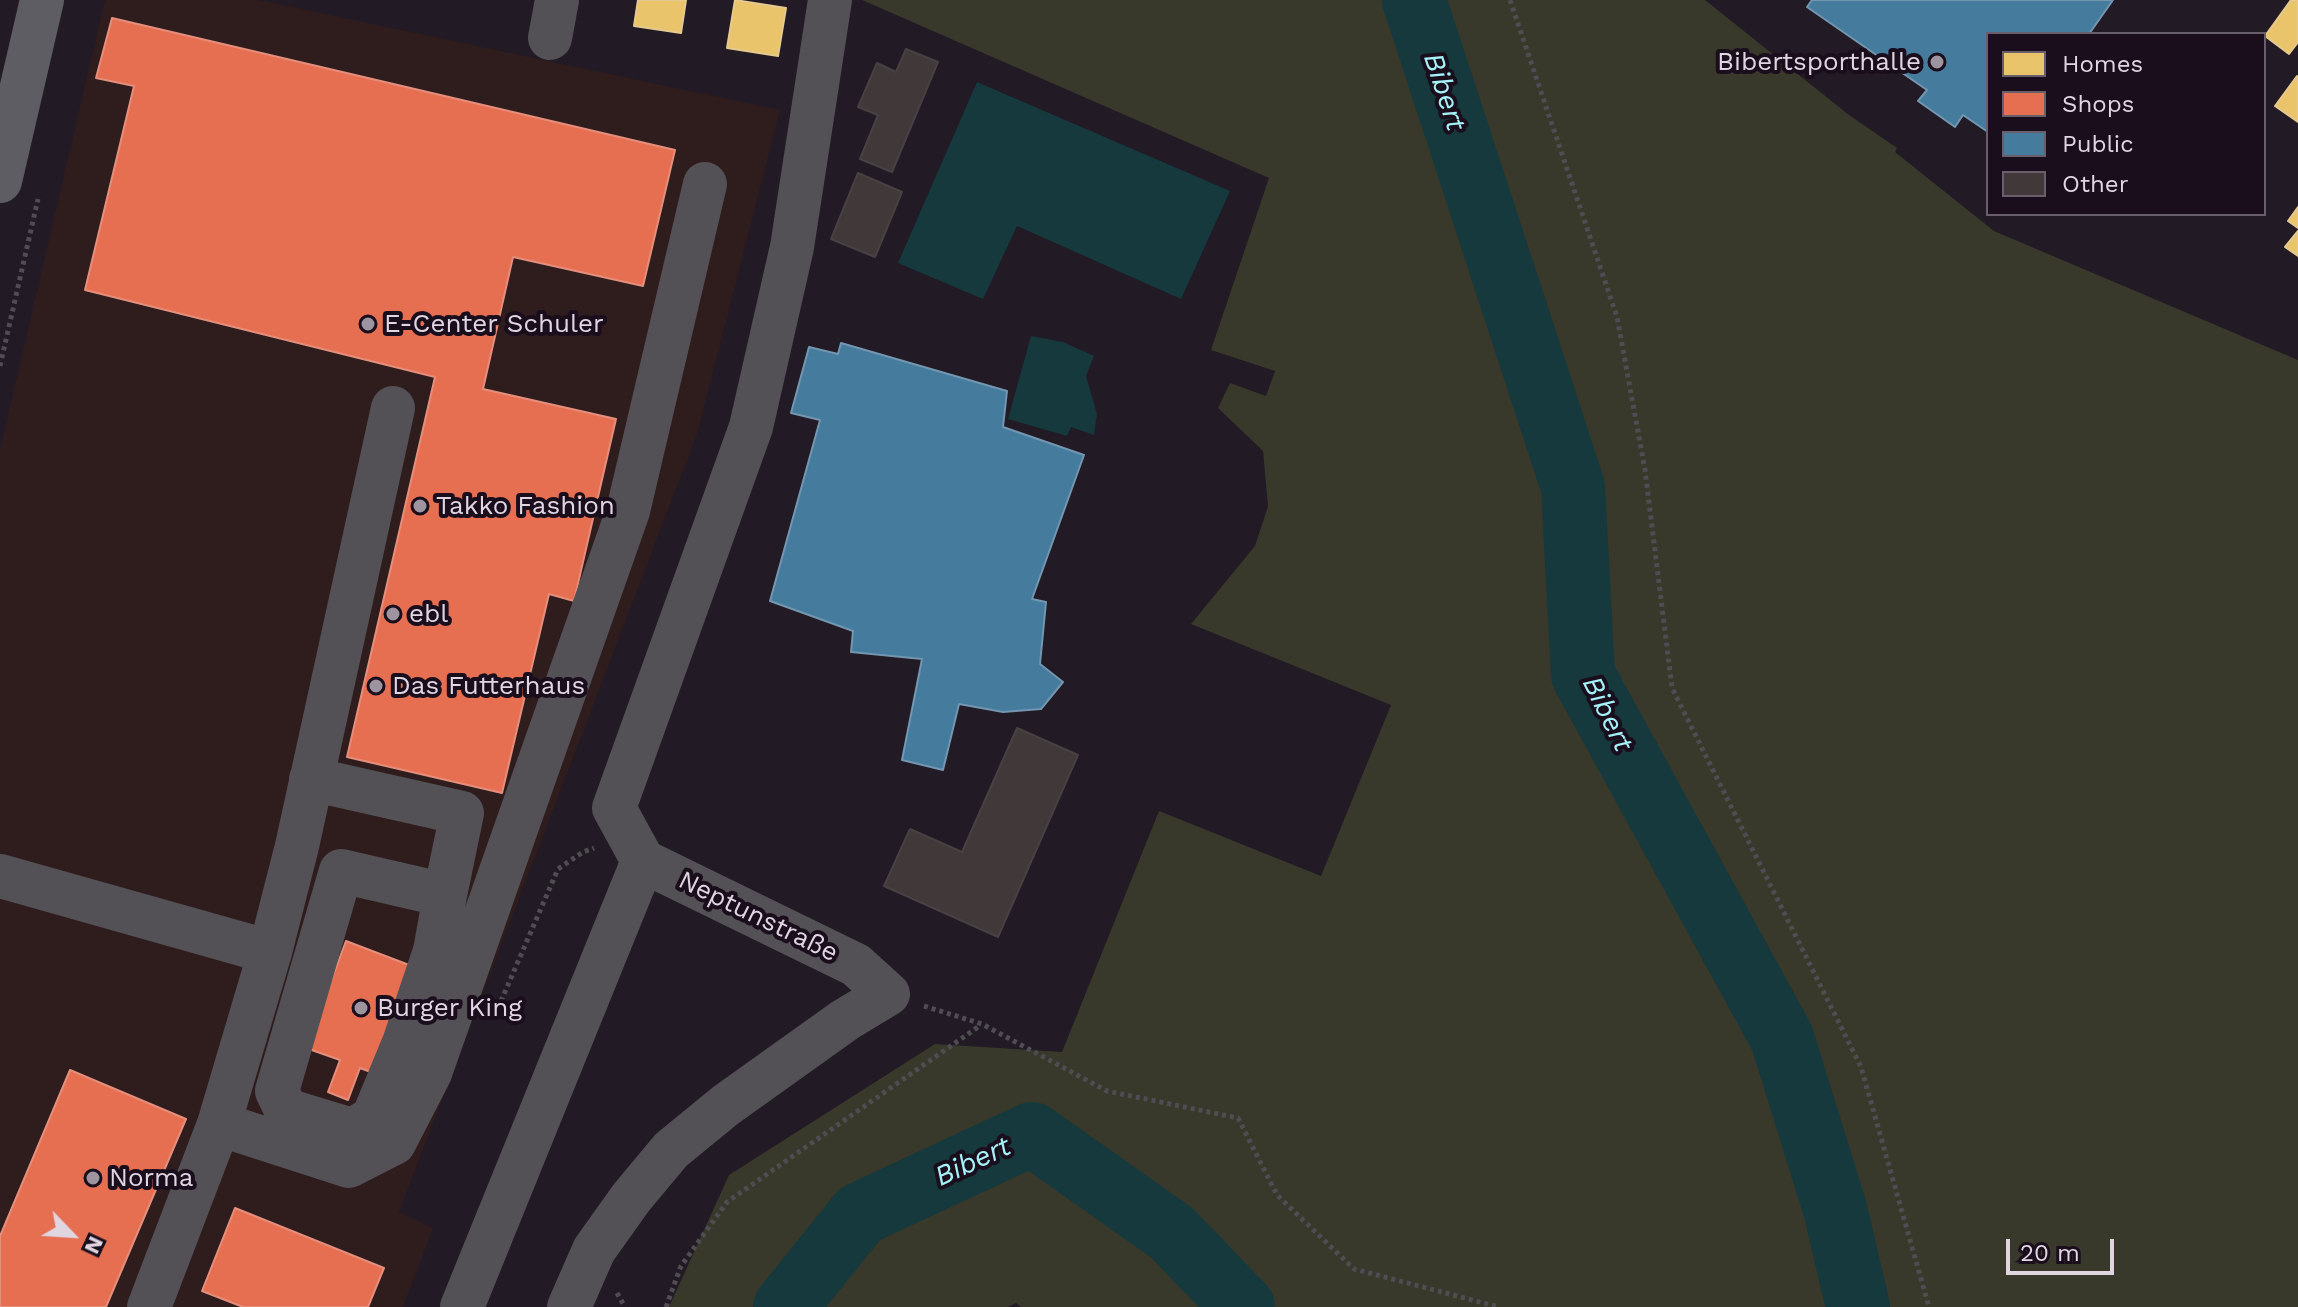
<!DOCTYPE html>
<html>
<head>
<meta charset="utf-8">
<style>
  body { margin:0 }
  #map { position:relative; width:2298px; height:1307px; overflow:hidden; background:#221a24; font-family:"Work Sans",sans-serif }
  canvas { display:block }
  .legend { position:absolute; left:1986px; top:32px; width:280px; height:184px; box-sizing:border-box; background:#1a0e1d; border:2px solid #695e6b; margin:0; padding:10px 14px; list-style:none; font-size:24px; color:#dfd6e1 }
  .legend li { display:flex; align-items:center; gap:16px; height:40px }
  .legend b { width:40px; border:2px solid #695e6b }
  .north { position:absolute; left:32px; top:1195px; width:80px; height:80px; -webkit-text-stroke:6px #1a0e1d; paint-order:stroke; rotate:115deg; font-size:22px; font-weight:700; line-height:32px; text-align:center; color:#dfd6e1 }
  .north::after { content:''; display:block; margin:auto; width:28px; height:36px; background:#dfd6e1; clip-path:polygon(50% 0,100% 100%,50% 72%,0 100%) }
  .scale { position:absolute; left:2006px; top:1239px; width:108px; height:36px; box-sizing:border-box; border:4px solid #dfd6e1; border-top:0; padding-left:10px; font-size:24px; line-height:28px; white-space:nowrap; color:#dfd6e1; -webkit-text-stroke:6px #1a0e1d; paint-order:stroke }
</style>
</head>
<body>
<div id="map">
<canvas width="2298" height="1307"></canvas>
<ul class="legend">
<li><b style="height:22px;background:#e9c46a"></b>Homes</li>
<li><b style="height:22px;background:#e76f51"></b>Shops</li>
<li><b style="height:22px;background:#457b9d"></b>Public</li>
<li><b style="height:22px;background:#41383a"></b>Other</li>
</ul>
<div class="north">N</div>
<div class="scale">20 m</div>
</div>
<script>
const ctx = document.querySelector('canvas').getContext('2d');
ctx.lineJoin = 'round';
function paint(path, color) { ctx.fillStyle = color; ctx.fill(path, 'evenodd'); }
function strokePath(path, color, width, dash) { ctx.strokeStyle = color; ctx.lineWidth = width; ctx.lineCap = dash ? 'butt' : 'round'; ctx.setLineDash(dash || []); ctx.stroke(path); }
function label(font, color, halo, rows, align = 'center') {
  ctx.font = font + ' "Work Sans",sans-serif'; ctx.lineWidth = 8; ctx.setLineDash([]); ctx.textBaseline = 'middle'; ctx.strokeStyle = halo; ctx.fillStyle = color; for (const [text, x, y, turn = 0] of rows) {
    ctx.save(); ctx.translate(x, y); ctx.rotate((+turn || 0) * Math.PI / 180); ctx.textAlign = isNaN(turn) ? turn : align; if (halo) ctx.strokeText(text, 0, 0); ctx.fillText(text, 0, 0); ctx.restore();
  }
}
paint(new Path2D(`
  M105,0H259L780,110L697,434L399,1212L433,1228L403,1307H0V449Z`), '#2f1d1e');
paint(new Path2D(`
  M862,0H1705L1849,115L1897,148L1895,152L1994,231L2298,360V1307H1021L1016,1303L1008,1307H669L729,1175L935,1044L1062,1052L1159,811L1321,876L1391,705L1191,624L1255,546L1268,506L1263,451L1218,408L1230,383L1266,396L1275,371L1211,350L1269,178Z`), '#38382b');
paint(new Path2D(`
  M977,82L1230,191L1181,299L1017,226L983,299L898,263Z
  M1031,336L1063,342L1094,356L1086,376L1097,414L1094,435L1071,427L1067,436L1008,419Z`), '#15393d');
const homes = new Path2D(`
  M638,0H686L681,33L634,26Z
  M735,0L786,8L778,56L727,48Z
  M2291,0H2298V42L2289,54L2265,36Z
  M2297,76L2298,77V122L2275,106Z
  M2298,207V228L2288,221Z
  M2298,231V256L2285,247Z`);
paint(homes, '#e9c46a');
strokePath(homes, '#e6c98e', 2);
const shops = new Path2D(`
  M112,18L675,150L643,286L513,257L483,389L616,419L574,601L549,594L502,793L347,757L435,377L85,290L134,86L96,78Z
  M346,941L417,968L376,1074L360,1068L348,1100L328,1092L340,1060L306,1048Z
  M70,1070L186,1119L106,1307H0V1236Z
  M235,1208L384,1268L368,1307H243L202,1291Z`);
paint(shops, '#e76f51');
strokePath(shops, '#e58e7c', 2);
const public = new Path2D(`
  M1812,0H2113L2089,34H1988V132L1963,115L1955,127L1918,101L1927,90L1807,7Z
  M841,343L1007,391L1003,427L1084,455L1032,599L1046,602L1040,664L1063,682L1041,709L1003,712L959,704L943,770L902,760L922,659L851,652L853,631L770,601L820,420L791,413L809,347L838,354Z`);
paint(public, '#457b9d');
strokePath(public, '#7396b1', 2);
strokePath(new Path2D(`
  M1414,0L1573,487L1583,675L1782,1038L1835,1209L1858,1307
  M785,1307L860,1214L1032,1134L1172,1233L1243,1307`), '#15393d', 64);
const building = new Path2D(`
  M906,49L938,62L892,172L860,159L878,115L858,107L877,63L896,72Z
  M858,173L902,192L875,257L831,239Z
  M1017,728L1078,755L998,937L884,886L910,829L962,852Z`);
paint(building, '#41383a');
strokePath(building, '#484143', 2);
strokePath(new Path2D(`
  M1510,0L1617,317L1645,470L1672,688L1861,1067L1929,1307
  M0,366L38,199
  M501,1001L558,869L583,852L594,848
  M924,1006L982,1024L1107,1091L1238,1118L1277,1195L1354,1269L1499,1307
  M617,1293L625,1307
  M666,1307L681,1266L727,1202L981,1025`), '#4f4c52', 5, [4, 4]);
strokePath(new Path2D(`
  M550,38L557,0
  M311,779L462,813L445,895L341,871L277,1091L286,1110L352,1130L373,1118L404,1043L435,951L445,895
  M643,861L614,808L751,427L792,247L830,0
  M0,876L270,952
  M219,1124L349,1166L394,1143L430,1073L628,511L705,184
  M149,1307L219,1124L270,952L297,846L393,408
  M462,1307L643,861
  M569,1307L594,1250L631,1198L671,1150L726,1105L845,1020L888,994L856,965L643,861`), '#535156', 44);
strokePath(new Path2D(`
  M0,181L42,0`), '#5e5d63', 44);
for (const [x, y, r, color] of [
  [1937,62,8,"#9d949f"],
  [368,324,8,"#9d949f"],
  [420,506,8,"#9d949f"],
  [393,614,8,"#9d949f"],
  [376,686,8,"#9d949f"],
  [361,1008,8,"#9d949f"],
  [93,1178,8,"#9d949f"]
]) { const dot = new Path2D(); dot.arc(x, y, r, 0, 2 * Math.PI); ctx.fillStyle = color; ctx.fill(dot); strokePath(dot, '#1a0e1d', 3); }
label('26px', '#dfd6e1', '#1a0e1d', [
  ["Bibertsporthalle",1921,62,"right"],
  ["E-Center Schuler",384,324],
  ["Takko Fashion",436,506],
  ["ebl",409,614],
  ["Das Futterhaus",392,686],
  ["Burger King",377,1008],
  ["Norma",109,1178]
], 'left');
label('26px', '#dfd6e1', '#1a0e1d', [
  ["Neptunstraße",758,917,26]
]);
label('italic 28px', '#a6f2f9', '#1a0e1d', [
  ["Bibert",1444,92,72],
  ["Bibert",1607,714,64],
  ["Bibert",973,1162,-25]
]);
</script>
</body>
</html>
